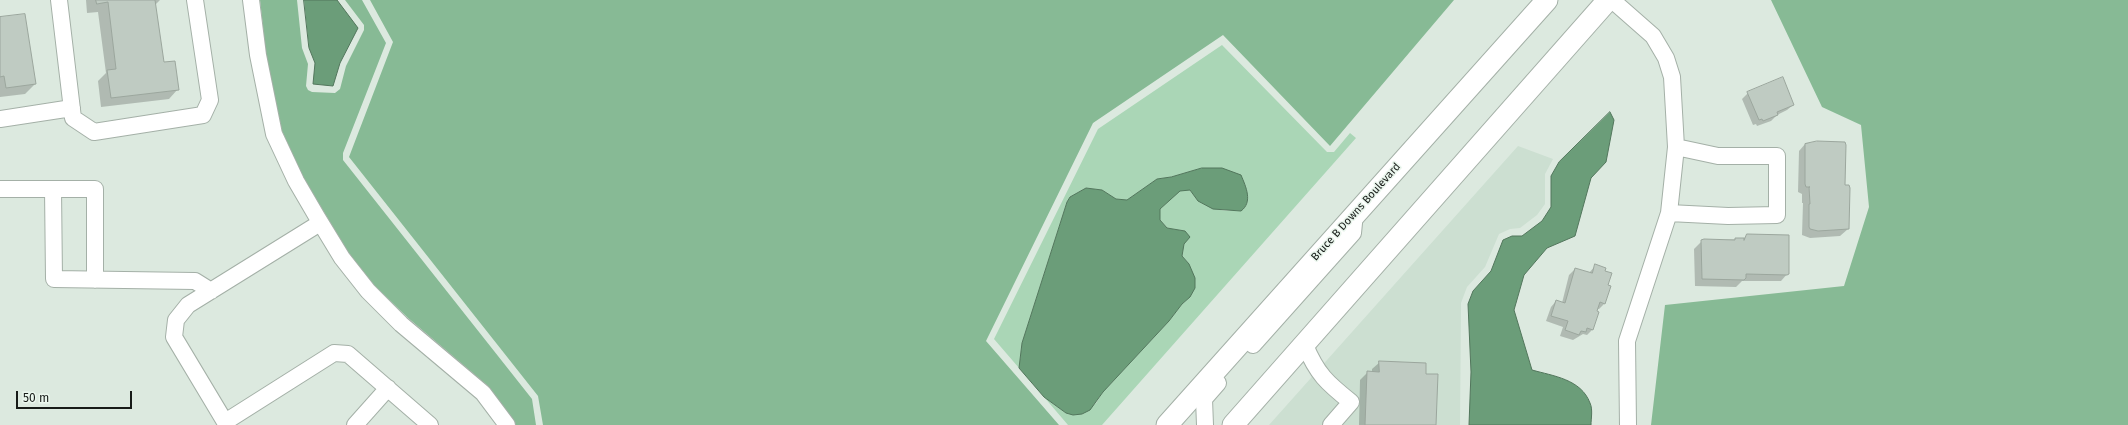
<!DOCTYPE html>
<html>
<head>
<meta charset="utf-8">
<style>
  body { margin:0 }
  #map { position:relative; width:2128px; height:425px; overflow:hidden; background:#dce9df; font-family:"Fira Sans",sans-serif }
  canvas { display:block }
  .scale { position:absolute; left:16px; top:391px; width:116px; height:18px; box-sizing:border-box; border:2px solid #171b18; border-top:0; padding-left:5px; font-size:12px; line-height:14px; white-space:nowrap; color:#171b18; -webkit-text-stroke:3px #eaf6ed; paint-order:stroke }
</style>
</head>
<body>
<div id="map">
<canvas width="2128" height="425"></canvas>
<div class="scale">50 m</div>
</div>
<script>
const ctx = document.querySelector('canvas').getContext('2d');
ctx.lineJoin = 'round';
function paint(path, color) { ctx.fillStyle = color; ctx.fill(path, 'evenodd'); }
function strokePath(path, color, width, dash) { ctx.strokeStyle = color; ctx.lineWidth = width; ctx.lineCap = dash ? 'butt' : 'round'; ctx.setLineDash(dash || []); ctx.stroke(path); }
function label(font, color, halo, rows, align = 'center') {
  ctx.font = font + ' "Fira Sans",sans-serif'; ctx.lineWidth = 3; ctx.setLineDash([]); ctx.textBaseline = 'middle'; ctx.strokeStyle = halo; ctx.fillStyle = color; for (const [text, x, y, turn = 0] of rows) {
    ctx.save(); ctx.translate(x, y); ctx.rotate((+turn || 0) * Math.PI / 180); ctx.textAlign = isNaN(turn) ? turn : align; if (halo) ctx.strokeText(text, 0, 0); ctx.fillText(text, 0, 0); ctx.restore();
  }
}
paint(new Path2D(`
  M1518,146L1553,159L1545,174V204L1537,215L1520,228L1510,229L1499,234L1485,267L1467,287L1461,303L1460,425H1269Z`), '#ccdfd1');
paint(new Path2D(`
  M1222,45L1327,152H1334L1350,133L1356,138L1102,425H1068L1044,397L1066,413L1082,414L1096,403L1103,392L1169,321L1182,304L1190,297L1189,264L1182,256L1185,231L1167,228L1160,220V209L1180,190H1190C1204,210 1219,211 1241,211L1202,168L1171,177L1157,179L1127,200L1116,199L1102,190L1086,188L1070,197L1067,202L1022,343L1019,368L994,339L1098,129Z`), '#aad6b6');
paint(new Path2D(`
  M260,0H297L302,48L308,64L306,86L308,90L312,92L335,93L340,89L346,66L364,30V25L345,0H362L386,43L343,153V160L532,399L536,425H516L488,386L407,317L374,285L348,252L303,177L282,131L266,54Z
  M370,0H1454L1330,146L1223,35L1093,123L986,341L1059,425H543L538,396L349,157L393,42Z
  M1771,0H2128V425H1651L1665,305L1844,286L1869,207L1861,125L1822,107Z`), '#87ba95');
const water = new Path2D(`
  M304,0H337L358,28L340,63L333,86L313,84L315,63L309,48Z
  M1610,112L1614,120L1606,162L1591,178L1575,236L1547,248L1524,275L1514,310L1532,370C1553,376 1581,379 1590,403C1593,409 1591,419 1591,425H1469L1471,372L1468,304L1473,291L1491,271L1503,240L1512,236H1522L1542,221L1551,207V176L1559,162Z
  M1202,168H1222L1241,175C1246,187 1253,202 1241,211L1213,209L1198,201L1190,190L1180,191L1160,209V220L1167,228L1185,231L1190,237L1184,244L1182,256L1189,264L1195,278V288L1190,297L1182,304L1169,321L1103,392L1090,410L1082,414L1073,415L1066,413L1044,397L1019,368L1022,343L1067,202L1070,197L1086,188L1102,190L1116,199L1127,200L1157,179L1171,177Z`);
paint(water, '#6b9d79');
strokePath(water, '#52765c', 1);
paint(new Path2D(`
  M86,0H160L155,5L163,63L178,89L169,99L101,107L98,81L106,73L98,12L87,13Z
  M0,18L35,84L25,94L0,97Z
  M1748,93L1793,105L1787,110L1777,115L1771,121L1757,126L1756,124L1753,125L1742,99Z
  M1806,143H1834L1844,186L1848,229L1840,236L1810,238L1802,235L1803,203H1802V194L1798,192L1799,151Z
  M1747,235L1788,236V273L1781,281H1742L1736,287L1695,286L1694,249L1702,241L1743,239Z
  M1595,266L1604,272L1607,286L1604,304L1599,309H1597L1593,329L1587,335L1583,334L1573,340L1560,336L1563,327L1546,321L1551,307L1556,301L1562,303L1569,275L1575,269L1589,273Z
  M1380,362L1425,374L1435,425H1359L1360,380L1368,372L1372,373V369Z`), '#0003');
const building = new Path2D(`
  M96,0H155L164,62L175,61L179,90L111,98L107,70L116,69L108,2L97,4Z
  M25,14L36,84L6,88L4,76L0,77V17Z
  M1783,77L1794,105L1777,112L1778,115L1763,121L1762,119L1759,120L1747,92Z
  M1817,141L1845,142L1846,145L1845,185H1849L1850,188L1849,229L1818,231L1810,229L1809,227V204H1810L1809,187H1810H1806L1805,184V144Z
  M1747,234L1789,235V274L1787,275L1746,274V278L1744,280L1702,279L1701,240L1704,239L1735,240V238H1744V240Z
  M1595,264L1606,268L1605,271L1612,273L1608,285L1611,286L1605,304L1600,302L1597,311L1599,312L1593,330L1587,328L1586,332L1581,331L1579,335L1565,330L1568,321L1551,316L1556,300L1565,303L1575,268L1592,273Z
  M1379,361L1426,363V374H1438L1436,425H1365L1367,371L1379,372Z`);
paint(building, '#bfcbc2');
strokePath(building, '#9ba69d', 1);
const minor = new Path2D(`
  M59,0L73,118L94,132L203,115L210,100L195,0
  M251,0L258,55L274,134L296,181L317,217L342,258L368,291L401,324L483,393L507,425
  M1612,0L1653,36L1666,58L1672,77L1676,147L1669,213L1627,341L1628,425
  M0,119L72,108
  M0,189H53
  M1669,213L1728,216L1777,215V156H1718L1676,147
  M320,223L188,305L176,320L174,337L225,422L334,353L348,354L430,425
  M95,280V189H53L54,279L195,281L211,291
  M1253,345L1353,233L1355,213
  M1305,345C1317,374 1327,383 1351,402L1331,425
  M355,425L388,388
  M1205,425L1204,399L1218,383`);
const major = new Path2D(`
  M1167,425L1547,0
  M1233,425L1608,0`);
strokePath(minor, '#a4b0a7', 18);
strokePath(major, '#a4b0a7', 23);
strokePath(minor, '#fff', 16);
strokePath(major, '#fff', 21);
label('11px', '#171b18', '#eaf6ed', [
  ["Bruce B Downs Boulevard",1356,212,-48]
]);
</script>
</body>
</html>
